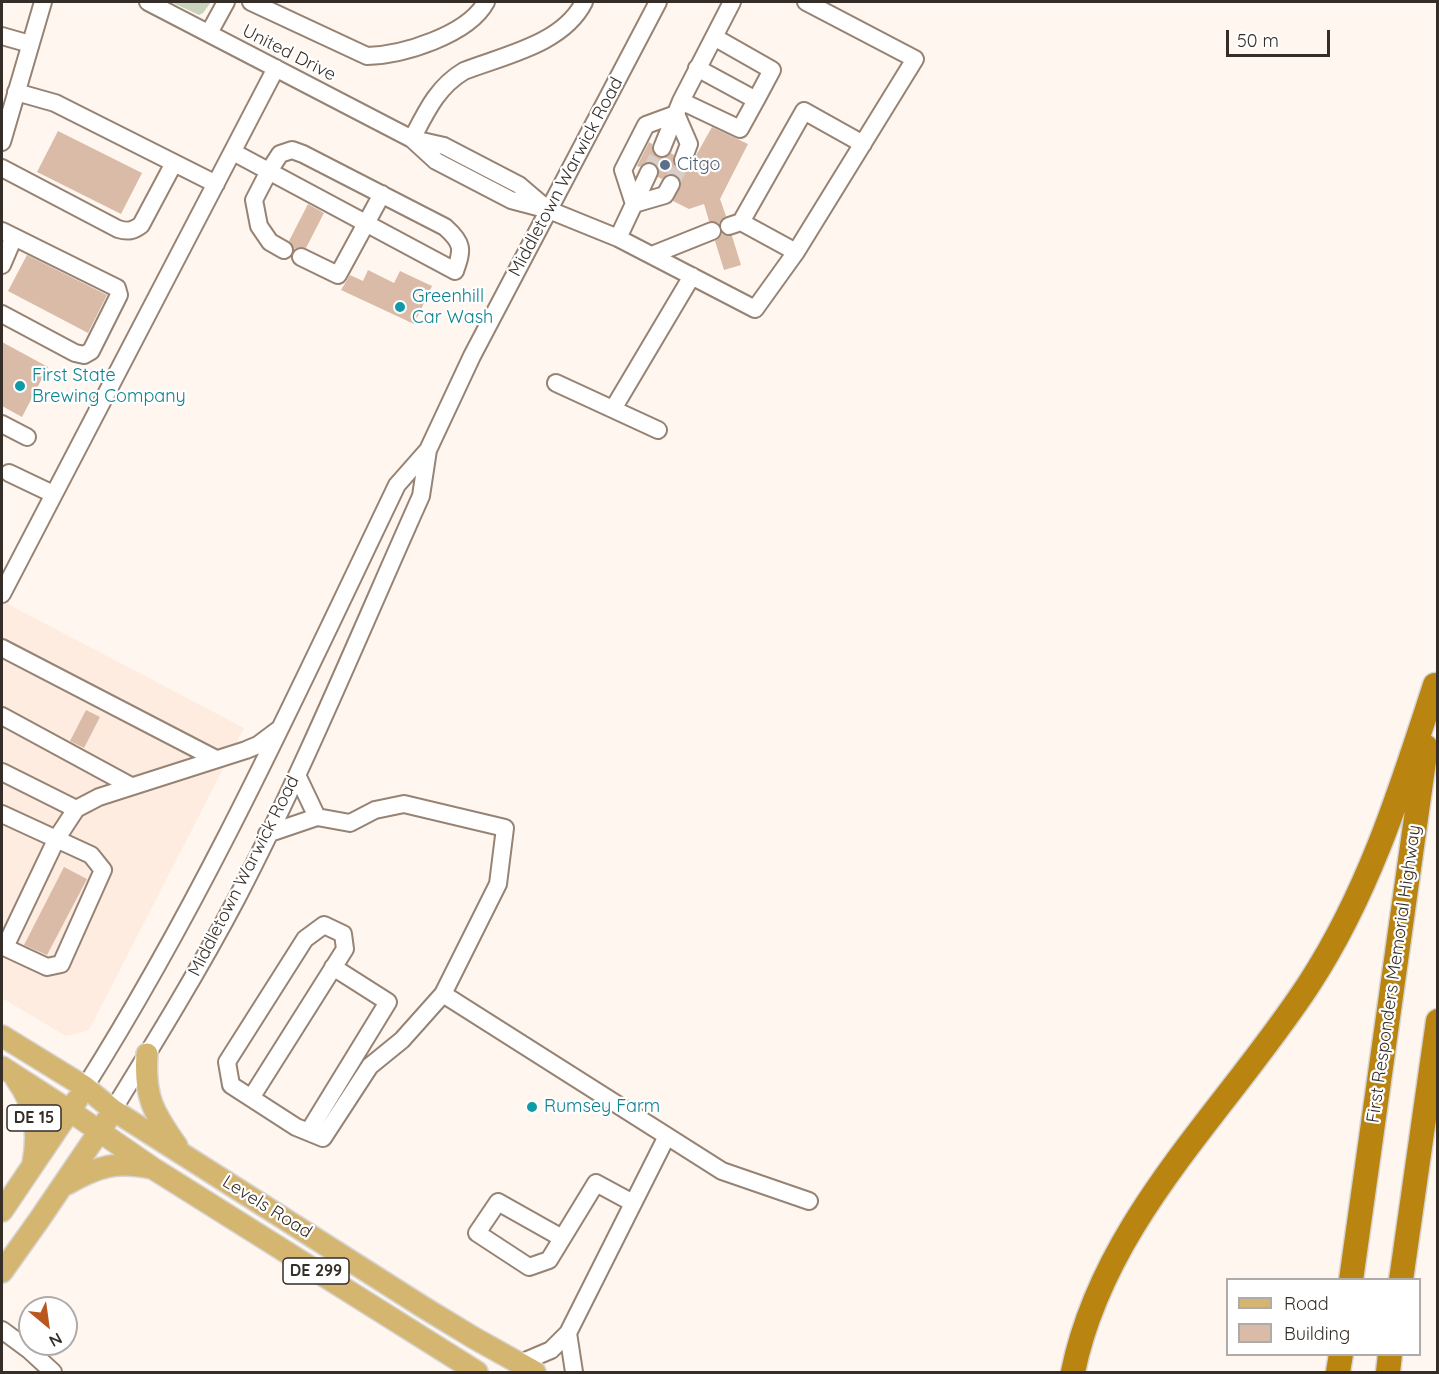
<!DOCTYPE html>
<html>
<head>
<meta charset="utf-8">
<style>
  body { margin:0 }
  #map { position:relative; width:1439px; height:1374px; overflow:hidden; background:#fff6ef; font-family:Quicksand,sans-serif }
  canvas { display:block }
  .frame { position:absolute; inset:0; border:3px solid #352d27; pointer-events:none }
  .legend { position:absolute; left:1226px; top:1278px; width:195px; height:78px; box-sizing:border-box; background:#fff; border:2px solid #aeaba9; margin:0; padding:8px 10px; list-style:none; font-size:18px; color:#352d27 }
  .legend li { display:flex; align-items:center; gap:12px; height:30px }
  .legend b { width:30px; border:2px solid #aeaba9 }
  .north { position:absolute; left:18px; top:1296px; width:60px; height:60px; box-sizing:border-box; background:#fff; border:2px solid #aeaba9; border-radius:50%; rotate:151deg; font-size:16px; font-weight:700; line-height:24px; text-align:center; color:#352d27 }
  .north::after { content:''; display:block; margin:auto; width:21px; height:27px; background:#b9571d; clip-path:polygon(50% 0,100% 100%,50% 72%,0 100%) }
  .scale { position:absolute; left:1226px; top:30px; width:104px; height:27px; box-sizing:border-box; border:3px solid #352d27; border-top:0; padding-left:8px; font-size:18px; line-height:21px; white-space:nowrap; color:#352d27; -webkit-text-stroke:4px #fff; paint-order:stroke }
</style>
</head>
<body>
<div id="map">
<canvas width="1439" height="1374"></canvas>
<div class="frame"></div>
<ul class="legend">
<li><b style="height:8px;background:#d5b670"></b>Road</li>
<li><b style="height:16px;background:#dabba7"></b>Building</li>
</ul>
<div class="north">N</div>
<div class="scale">50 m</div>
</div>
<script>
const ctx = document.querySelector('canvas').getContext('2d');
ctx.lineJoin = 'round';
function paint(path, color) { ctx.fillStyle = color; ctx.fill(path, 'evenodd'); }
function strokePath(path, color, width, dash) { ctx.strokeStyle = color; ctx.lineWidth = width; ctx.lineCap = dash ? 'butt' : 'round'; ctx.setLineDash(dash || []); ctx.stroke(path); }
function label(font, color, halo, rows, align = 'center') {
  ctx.font = font + ' Quicksand,sans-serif'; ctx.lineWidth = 4.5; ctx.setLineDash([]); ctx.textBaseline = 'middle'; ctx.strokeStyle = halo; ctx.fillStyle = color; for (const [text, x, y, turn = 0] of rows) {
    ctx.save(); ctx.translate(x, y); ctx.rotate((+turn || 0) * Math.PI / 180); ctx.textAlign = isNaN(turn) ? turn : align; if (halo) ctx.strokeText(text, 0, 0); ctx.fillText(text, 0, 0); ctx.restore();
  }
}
paint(new Path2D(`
  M2,601L244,728L89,1030L66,1036L2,998Z`), '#fdecdf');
paint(new Path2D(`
  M171,2H211L203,13L199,15Z`), '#c7d3ba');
paint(new Path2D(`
  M712,127L748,144L720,199L726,216L719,223L709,221L704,204L689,209L673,201L681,184L676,175L670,174L662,179L658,177V167L653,162L644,163L640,167L637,166L649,142L652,144V150L658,157L664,158L671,153L674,155L673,161L675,167L684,170L689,168Z
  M58,131L142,173L121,214L37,172Z
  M308,204L324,213L306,248L300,247L294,249L289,241Z
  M722,234L732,236L741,265L724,270L715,241Z
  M27,255L107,295L88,333L8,291Z
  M368,270L394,283L400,271L432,286L414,324L341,290L350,275L363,281Z
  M2,342L48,367L22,417L2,406Z
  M86,710L100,717L84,748L70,741Z
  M64,867L87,879L47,955L24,945Z`), '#dabba7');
strokePath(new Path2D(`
  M649,172L662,148
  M671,184L683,160`), '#d7cec7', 16, [16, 8]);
const minor = new Path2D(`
  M148,2L412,139L436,161L511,200L549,210L618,238L755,309L796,252L915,59L806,2
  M251,2L367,56C403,55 468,35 486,2
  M209,33L226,2
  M2,36L30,44
  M697,68L756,100L772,70L714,37
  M16,92L55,103L216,184
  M681,101L740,129L756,100
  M412,139C426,112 437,87 464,71C505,55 563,44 584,2
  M413,139L444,146L519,185L546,208
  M2,142L43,2
  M662,148L681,101L732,2
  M233,152L455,271C463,249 463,243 445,227L303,154L292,150L280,154L269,171L254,200L259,226L270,242L284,250
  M2,168L118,229C128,232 133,231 141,225L174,163
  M671,184L665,195L634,204L623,170L646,125L676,114L689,144L683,160
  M741,222L796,252
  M729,226L741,222L804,111L863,144
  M2,231L117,288L119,295L91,351L84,355L75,353L2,314
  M618,238L649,172
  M652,255L712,231
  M301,257L338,275L382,194
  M2,265L14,237
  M556,383L658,430
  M613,409L692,276
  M2,424L27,437
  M9,473L53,494
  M2,594L276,68
  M2,648L216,759
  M2,716L131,786
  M2,772L76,809
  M2,814L91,855L103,870L61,964L47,967L2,946
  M317,817L350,823L375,810L404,804L505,828L498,884L443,994L722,1171L809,1201
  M267,834L317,817L297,775
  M5,947L57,838L76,809L99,797L246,750L258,745L278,730
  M85,1087C206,895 299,689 397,485L427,451
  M251,1098L345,949L343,934L324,925L305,939L227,1062L231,1085L296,1127L323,1138L370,1066L402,1040L443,994
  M113,1110C156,1040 199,970 237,898C305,767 361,630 421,496L428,450L472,356L658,2
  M309,1131L388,1002L333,967
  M562,1238L498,1202L477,1233L529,1267L549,1260L596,1183L633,1203
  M2,1330L29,1350L53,1372
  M568,1333L574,1372
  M518,1364L551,1350L568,1333L667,1136`);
const major = new Path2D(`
  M2,1036L85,1087L113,1110L423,1307L474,1338L535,1372
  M147,1054C144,1097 153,1112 177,1146
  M2,1067L70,1111L154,1169L477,1372
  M16,1079C35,1105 39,1132 33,1163
  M67,1184C98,1166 116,1161 151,1168
  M2,1211L77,1100
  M2,1272L39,1220L107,1120`);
const highway = new Path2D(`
  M1351,1280L1426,747
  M1401,1280L1438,1021
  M1073,1372C1104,1220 1226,1111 1309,984C1369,892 1401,789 1435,685
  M1338,1372L1341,1354
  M1388,1372L1390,1354`);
strokePath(minor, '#968374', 20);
strokePath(major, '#d7d5d4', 24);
strokePath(highway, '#d7d5d4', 27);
strokePath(minor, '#fff', 16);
strokePath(major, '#d5b670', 21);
strokePath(highway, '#b98510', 24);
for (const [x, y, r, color] of [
  [665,165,6,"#5c6f8a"],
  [400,307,6,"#0f9aa8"],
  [20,386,6,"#0f9aa8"],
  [532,1107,6,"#0f9aa8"]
]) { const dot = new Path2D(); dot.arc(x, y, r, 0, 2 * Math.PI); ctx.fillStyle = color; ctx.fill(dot); strokePath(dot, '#fff', 2); }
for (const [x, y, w] of [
  [34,1118,54],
  [316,1271,66]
]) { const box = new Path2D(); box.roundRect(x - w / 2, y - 13, w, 26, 4.5); ctx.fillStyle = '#fff'; ctx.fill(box); strokePath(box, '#352d27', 1.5); }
label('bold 16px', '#352d27', null, [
  ["DE 15",34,1118],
  ["DE 299",316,1271]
]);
label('18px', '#352d27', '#fff', [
  ["United Drive",289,53,27],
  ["Middletown Warwick Road",566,177,-62],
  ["Middletown Warwick Road",244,876,-63],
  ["First Responders Memorial Highway",1394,974,-82],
  ["Levels Road",267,1207,32]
]);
label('18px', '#4e5e75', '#fff', [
  ["Citgo",677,165]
], 'left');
label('18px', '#0d838f', '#fff', [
  ["Greenhill",412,297],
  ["Car Wash",412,318],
  ["First State",32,376],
  ["Brewing Company",32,397],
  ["Rumsey Farm",544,1107]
], 'left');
</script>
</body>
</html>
